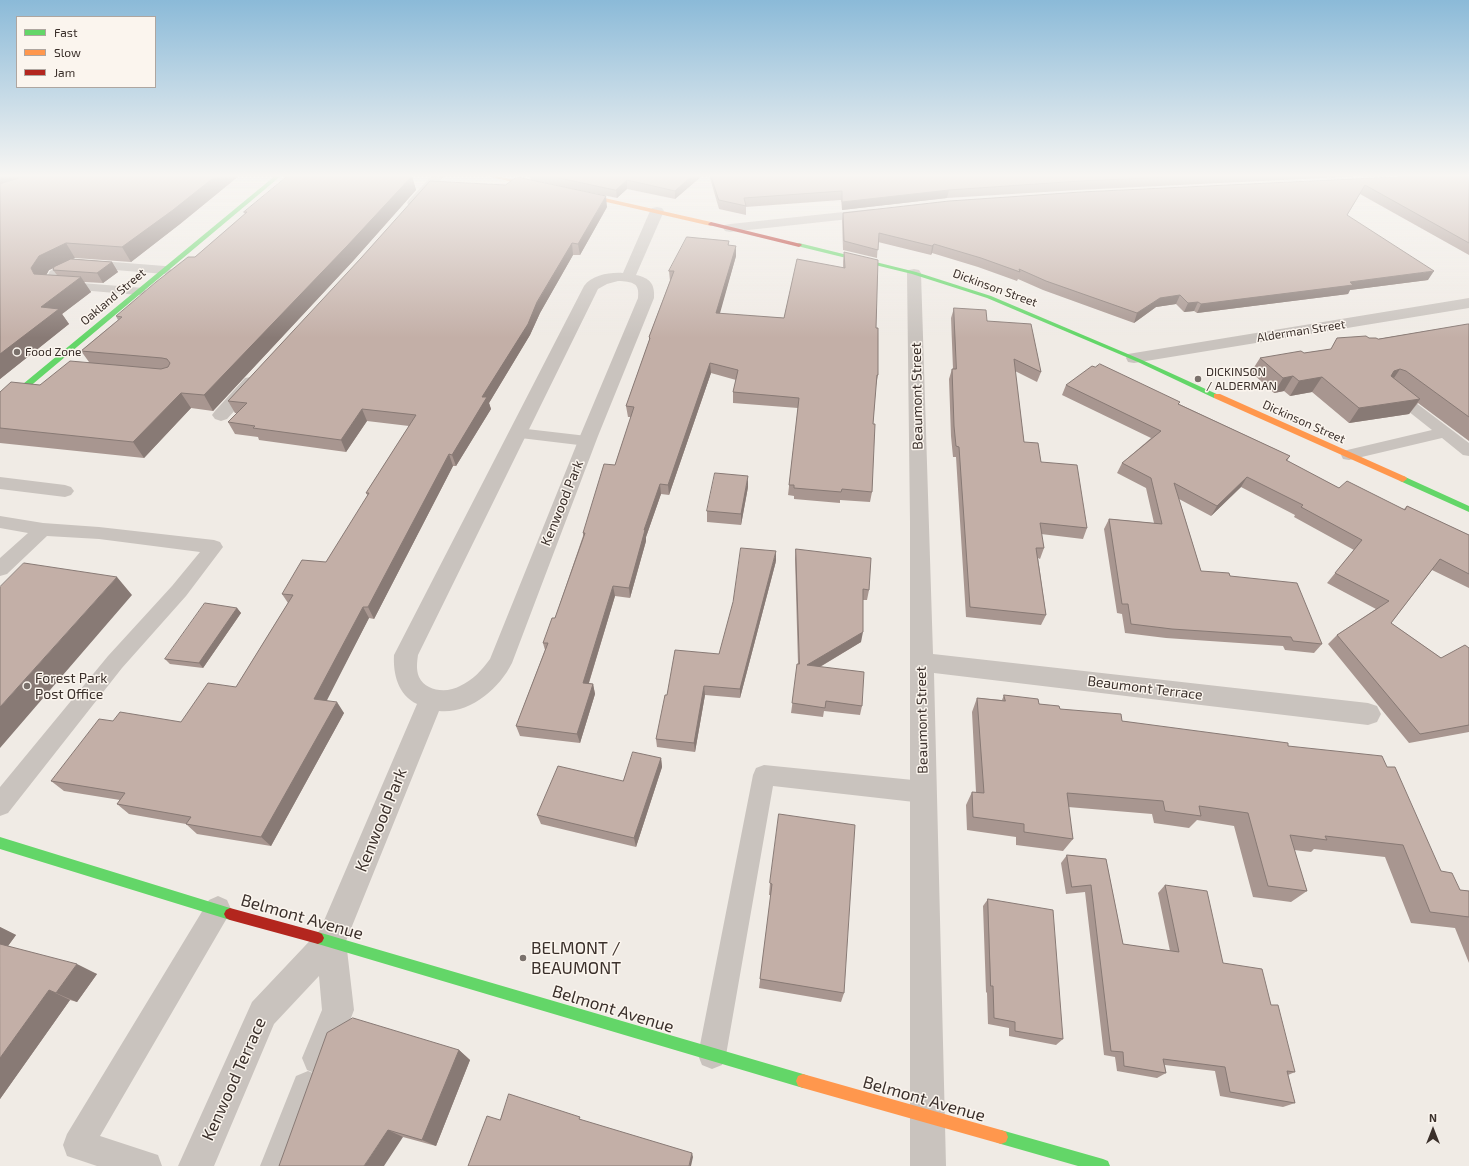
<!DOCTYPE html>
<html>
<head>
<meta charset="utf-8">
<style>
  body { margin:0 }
  #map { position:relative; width:1469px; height:1166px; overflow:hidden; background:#f0ebe5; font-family:"Exo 2",sans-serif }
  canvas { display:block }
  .legend { position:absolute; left:16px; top:16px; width:140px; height:72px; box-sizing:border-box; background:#fbf5ee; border:1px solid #aea6a0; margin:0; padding:5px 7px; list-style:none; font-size:12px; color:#3b302b }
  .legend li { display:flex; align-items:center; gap:8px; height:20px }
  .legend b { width:20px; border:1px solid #aea6a0 }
  .north { position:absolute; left:1413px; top:1110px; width:40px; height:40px; -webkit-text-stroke:3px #fbf5ee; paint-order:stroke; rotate:0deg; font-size:11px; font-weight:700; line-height:16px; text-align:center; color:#3b302b }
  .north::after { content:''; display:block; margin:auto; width:14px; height:18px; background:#3b302b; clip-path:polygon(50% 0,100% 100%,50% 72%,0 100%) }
</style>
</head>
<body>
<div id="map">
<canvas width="1469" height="1166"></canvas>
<ul class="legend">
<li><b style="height:5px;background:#63d668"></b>Fast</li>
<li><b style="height:5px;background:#ff974d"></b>Slow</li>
<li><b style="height:5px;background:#b3261e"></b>Jam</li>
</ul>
<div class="north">N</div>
</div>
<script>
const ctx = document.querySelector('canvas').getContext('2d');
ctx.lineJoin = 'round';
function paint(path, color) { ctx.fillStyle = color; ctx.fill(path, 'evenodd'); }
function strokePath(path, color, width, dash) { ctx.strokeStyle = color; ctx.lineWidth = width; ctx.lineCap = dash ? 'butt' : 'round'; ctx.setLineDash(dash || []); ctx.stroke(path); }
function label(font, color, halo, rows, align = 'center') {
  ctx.font = font + ' "Exo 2",sans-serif'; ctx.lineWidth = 3; ctx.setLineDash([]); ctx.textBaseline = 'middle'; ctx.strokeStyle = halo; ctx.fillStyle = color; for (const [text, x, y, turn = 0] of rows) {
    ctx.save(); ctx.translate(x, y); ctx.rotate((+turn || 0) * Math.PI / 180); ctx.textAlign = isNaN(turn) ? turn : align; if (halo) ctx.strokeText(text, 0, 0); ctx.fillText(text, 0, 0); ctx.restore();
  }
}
paint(new Path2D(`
  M75,259L165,266L169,267L171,270L169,273L165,274L77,267L60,276L57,281L144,288L146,291L144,294L139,295L44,287L43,284L50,271Z
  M1394,388L1399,390L1469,443V456L1463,455L1442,438L1349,460L1343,459L1341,455L1343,451L1432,430L1389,396L1386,393L1389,390Z
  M518,428L587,436L593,437L595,441L593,445L587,446L512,437L510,433L512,429Z
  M0,477L65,485L71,487L74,491L71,495L65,497L0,489Z
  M0,516L43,523L99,527L214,540L220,542L223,547L186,596L122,668L8,813L0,816V787L108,656L172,586L200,552L99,539L47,536L7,574L0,576V558L28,533L0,528Z
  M764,765L923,781L931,784L935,792L931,800L923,803L773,786L726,1055L722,1065L712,1069L702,1065L698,1055L753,775L756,768Z
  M218,896L227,900L231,909L227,918L100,1136L158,1155L162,1166H97L67,1156L63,1145L67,1134L209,900Z`), '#c9c3be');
paint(new Path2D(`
  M432,175H445L419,206H409L407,203L409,200Z
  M657,207L662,208L664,211L636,275C650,278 655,284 654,298L598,436L512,663C499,689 470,714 439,711L346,941L354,1010L331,1070L319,1075L307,1070L302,1058L322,1010L319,976L274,1024L214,1166H178L252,1002L320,930L417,704C398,695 393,674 394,655L584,286C592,275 610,272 623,273L650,211L652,208ZM618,281C632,282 640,282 638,298L580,436L490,659C482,670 473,680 460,686C448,693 426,692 419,677C416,670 417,662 418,655L598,289L607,284Z
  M872,209L877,210L879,213L877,216L730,232L725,231L723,228L725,225L730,224Z
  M914,269L919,270L921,273L933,654L1368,703L1377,706L1381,714L1377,722L1368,725L934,673L946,1166H910V522L907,273L909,270Z
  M1469,298V308L1134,363L1128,362L1126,358L1128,354L1134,353Z
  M251,377L257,378L260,382L257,386L227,419L221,421L215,419L212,415L215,411L245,378Z
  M308,1071L320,1076L325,1088L296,1166H260L296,1076Z`), '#c9c3be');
paint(new Path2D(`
  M276,175H282L3,409H0V403Z
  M799,243L916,272L991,296L1142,360L1221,396L1217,398H1214L1138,362L987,298L912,274L797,246V244Z
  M1403,476L1469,506V512L1400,481L1399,479L1400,477Z
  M0,837L230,908L234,910L236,914L234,918L230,920L0,849Z
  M318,932L803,1074L808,1076L810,1081L808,1086L803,1088L318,944L314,942L312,938L314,934Z
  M1001,1130L1103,1159L1108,1161L1110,1166H1078L1001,1144L996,1142L994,1137L996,1132Z`), '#63d668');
paint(new Path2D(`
  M483,175H492L545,187L542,189Z
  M578,192L711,222L714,224L711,226L576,195L575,194Z
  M1214,394H1220L1406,477L1407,479L1403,482L1400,481L1214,398Z
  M803,1074L1001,1130L1006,1132L1008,1137L1006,1142L1001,1144L803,1088L798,1086L796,1081L798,1076Z`), '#ff974d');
paint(new Path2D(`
  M711,222L801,244L802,245L799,247L709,225L708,224Z
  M230,908L318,932L322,934L324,938L322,942L318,944L230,920L226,918L224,914L226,910Z`), '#b3261e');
paint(new Path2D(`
  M0,175H240L180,224L131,262L75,258L73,259L112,262L118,272L103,283L84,282L91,292L62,314L69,324L0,379ZM54,268L53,270L57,275H46L49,270Z
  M530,175H703L675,199L627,189L617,198L531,180Z
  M709,175H1385L1078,190L947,198L842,210L841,200L746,207V215L719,209Z
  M1469,175V255L1360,194L1347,215L1428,280L1350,290L1348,294L1197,313L1194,311L1184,312L1176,304L1156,307L1134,323L1043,290L1018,279L1017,281L978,267L932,253L931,255L878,242L877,258L843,250L842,221L843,213Z
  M412,176L416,190L353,261L213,411L191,408L144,458L0,443V392L40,385L89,362L81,351L118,320L116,316L195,257L245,214L244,212Z
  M607,207L580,255H573L540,313L530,335L489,403L491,409L456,466H453L374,619L369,618L326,700L344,713L271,846L197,834L186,824L129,814L117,804L120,800L64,791L51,781L113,721L181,722L236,687L288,603L282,594L326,562L368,496L366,493L409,426L367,421L346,452L259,440L258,437L235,434L228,422L237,413H235L228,401Z
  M729,245L736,256L719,314L784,318L843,268V261L844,252L876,328L878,375L876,385L873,424L872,492L870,502L840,500V503L794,499V496L788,495L798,408L733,403V392L736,380L711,373L669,495L661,494L646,537V541L630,598L615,596L589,683L593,684L595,694L580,743L520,736L516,726L545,650L543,643L555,618L583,536V533L615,465L631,417H628L626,406L649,341V337L670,281L669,271Z
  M954,308L987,321L1041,372L1037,382L1015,371L1024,442L1041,462L1087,528L1083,539L1041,534L1044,548L1040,559L1038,558L1046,615L1041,625L966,617L956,457H953L951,436L949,379L952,369H953L951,318Z
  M1469,324V441L1418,403L1409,414L1349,423L1312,392L1290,396L1284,391L1274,393L1251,372L1260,358L1304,353L1331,349L1337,338L1378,339Z
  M1066,385L1179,404L1290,456L1287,461L1339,488L1404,509L1407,506L1469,535V588L1432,570L1391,623L1441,658L1469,648V732L1409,743L1328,644L1337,635L1376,609L1327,583L1354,550L1294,517L1295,515L1241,487L1211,516L1179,499L1201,571L1230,576L1322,644L1314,653L1285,650L1283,646L1166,638L1125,633L1122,614L1117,613L1104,529L1109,519L1154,523L1146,488L1117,473L1122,463L1151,438L1062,395Z
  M748,487L741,525L707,522V511Z
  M796,549L869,590L867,600H863L861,642L820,667L862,706L860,715L824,711L823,717L791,713L798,664L795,559Z
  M776,561L740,698L705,695L695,752L657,747L656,739L719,654Z
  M237,608L241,613L203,668L170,664L165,659Z
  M1004,695L1060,709L1122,721L1288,746L1387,767L1441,871L1460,890L1469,891V963L1455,928L1411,923L1385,857L1314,849L1311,852L1294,850L1307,891L1291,902L1253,897L1234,826L1197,820L1189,828L1154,823L1152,814L1068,807L1073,839L1063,851L1016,845V837L967,830L966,805L972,792H976L972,712L977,698L1002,700Z
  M661,758L662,767L636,847L541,824L537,815L623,781Z
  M779,814L844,993L841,1002L759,988L771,895H769L770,883Z
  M1067,855L1106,859L1123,944L1170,951L1158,893L1165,885L1223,963L1271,1005L1295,1072L1288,1075L1295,1103L1283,1107L1220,1096L1215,1071L1165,1065L1166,1073L1157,1078L1117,1071L1115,1057L1104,1055L1085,892L1066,894L1061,863Z
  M988,899L1063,1039L1056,1045L1009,1036V1028L988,1024L987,993L986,992L983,906Z
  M0,927L16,935L8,946L97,974L77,1002L70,1000L0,1099Z
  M459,1050L470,1060L436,1146L403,1137L279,1166Z`), '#a89690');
paint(new Path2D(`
  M0,175H47L0,190Z
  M217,175H240L180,224L131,262L122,247Z
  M693,175H703L675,199V191Z
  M412,176L416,190L353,261L213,411L204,395Z
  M627,180V189L617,198L616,190Z
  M949,190L947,198L842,210V202Z
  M606,196L607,207L580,255L578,244Z
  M66,243L75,258L49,270L42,283L34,274L31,268L39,256Z
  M572,243L573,255L540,313L530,335L489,403L491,409L456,466L452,455L482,397Z
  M934,244L932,253L931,255L932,246Z
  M736,246V256L717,324L716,313Z
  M112,262L118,272L103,283L97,273Z
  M1434,271L1428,280L1350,290L1348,294L1197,313L1201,304L1350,282Z
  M81,277L91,292L62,314L69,324L0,379V354L41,307Z
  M1180,295L1176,304L1156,307L1134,323L1137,313L1160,298Z
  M1198,302L1194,311L1184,312L1188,303Z
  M710,363L711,373L669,495L668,485Z
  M1400,369L1390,384L1383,386L1394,371Z
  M1293,376L1284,391L1274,393L1283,378Z
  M1322,377L1312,392L1290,396L1299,381Z
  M181,393L191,408L144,458L133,442Z
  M1420,399L1409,414L1349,423L1359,408Z
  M362,409L367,421L346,452L341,440Z
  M449,454L453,466L374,619L368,607Z
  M748,476V487L741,525V514Z
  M1247,477L1241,487L1211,516L1217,506Z
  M660,484L661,494L646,537V541L630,598L629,588L644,530Z
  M776,551V561L740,698V689Z
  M117,577L132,595L0,748V707Z
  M613,586L615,596L586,692L583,683Z
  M363,607L369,618L322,710L314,699Z
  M237,608L241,613L203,668L199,663Z
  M863,632L861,642L806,675L807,665Z
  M593,684L595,694L580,743L577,734Z
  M704,686L705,695L695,752L694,743Z
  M337,702L344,713L271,846L261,837Z
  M661,758L662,767L636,847L634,838Z
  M0,927L16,935L5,950L0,947Z
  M77,964L97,974L77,1002L56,993Z
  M49,990L70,1000L0,1099V1058Z
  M459,1050L470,1060L436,1146L422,1140Z
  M388,1130L403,1137L384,1166H364Z
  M692,1153L693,1157L691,1166H689Z`), '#887a75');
const building = new Path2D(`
  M30,175H217L173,210L122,247L66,243L39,256L31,268L34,274L81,277L41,307L59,309L0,354V184Z
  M289,175H391L412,176L347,246L204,395L181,393L133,442L0,428V392L11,382L40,385L70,361L161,369L168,367L170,363L167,359L162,358L81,351L122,317L116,316L156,282L188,257H195L247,212H244Z
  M546,175H693L675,191L627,180L616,190Z
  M711,175H1213L1080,181L949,190L842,202V191L744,198L746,206L719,200Z
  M1438,175H1469V243L1365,185L1347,215L1434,271L1350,282L1353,285L1201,304L1198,302L1188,303L1180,295L1160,298L1137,313L1046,281L1019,269L1020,272L981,258L934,244L932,246L879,233L878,250L844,241L843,213L949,201L1081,192Z
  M517,177L606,196L578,244L572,243L537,302L528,324L482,397H487L452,455L449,454L368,607H363L314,699L337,702L261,837L186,824L191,817L117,804L125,793L51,781L99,719L113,721L120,712L181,722L208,683L236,687L293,595L282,594L302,560L326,562L369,493H366L416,415L362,409L341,440L253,428L255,426L228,422L247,403L228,401L361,258L430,181L505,185Z
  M687,237L729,241L728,245L736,246L716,313L784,318L797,259L845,268L844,252L878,260L876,328H878V375H877L873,424H875L872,492L842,489L841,492L794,488V485H789L799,398L733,392L738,370L710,363L668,485L660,484L644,530H645L629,588L613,586L583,683L593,684L577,734L516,726L548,643H543L552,618H555L585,533H583L604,464L615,465L634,407L626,406L650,338L649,337L674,271H669Z
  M71,259L112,262L97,273L53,270L54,267Z
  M954,308L986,310L987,321L1031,324L1041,372L1014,359L1024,442L1038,443L1041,462L1077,465L1087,528L1040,523L1044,548H1036L1046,615L970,607L959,447L956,446L954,426L952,369H956Z
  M1468,324H1469V417L1406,371L1400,369L1394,371L1391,376L1420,399L1359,408L1322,377L1299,381L1293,376L1283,378L1260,358L1301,351L1304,353L1331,349L1337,338L1366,336L1369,338H1376L1378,339Z
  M1100,364L1180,402L1178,404L1290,456L1286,460L1339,488L1347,481L1405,510L1407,506L1469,535V574L1440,559L1391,623L1441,658L1465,645L1469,648V725L1420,734L1337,635L1389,601L1335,573L1362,540L1301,507L1303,505L1247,477L1217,506L1174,483L1201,571L1229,573L1230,576L1297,583L1322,644L1293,641L1291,637L1172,629L1131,624L1128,604H1122L1109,519L1162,524L1151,478L1122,463L1161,431L1066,385L1092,366L1095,367Z
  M715,473L748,476L741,514L707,511Z
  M741,548L776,551L740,689L704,686L694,743L656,739L665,695H667L675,650L719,654L733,602Z
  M796,549L871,558L869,590L863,589V632L807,665L864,672L862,706L826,701L825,708L792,703L797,664H799Z
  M24,563L117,577L0,707V587Z
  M205,603L237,608L199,663L165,659Z
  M1004,695L1038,699L1039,704L1059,706L1060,709L1121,714L1122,721L1288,743V746L1382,756L1387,767H1395L1441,871L1452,873L1460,890L1469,891V917L1430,912L1403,845L1325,836L1327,840L1290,835L1307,891L1268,886L1248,813L1199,806L1201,816L1165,811L1163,801L1067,793L1073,839L1024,832V824L973,817L972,792L984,793L977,698L1005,701Z
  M633,752L661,758L634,838L537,815L558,766L623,781Z
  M779,814L855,825L844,993L760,979L772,884L770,883Z
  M1067,855L1106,859L1123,944L1179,952L1165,885L1207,891L1223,963L1262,969L1271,1005H1278L1295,1072L1287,1071L1295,1103L1230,1092L1225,1067L1163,1059L1166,1073L1124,1066L1123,1052L1111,1051L1091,885L1072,887Z
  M988,899L1053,910L1063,1039L1015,1031V1022L994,1018L993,986H991Z
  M0,944L77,964L56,993L49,990L0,1058Z
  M353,1018L459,1050L422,1140L388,1130L364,1166H279L327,1033Z
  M509,1094L580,1117L579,1119L692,1153L689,1166H468L487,1116L500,1120Z`);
paint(building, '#c3afa7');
strokePath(building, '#887a75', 1);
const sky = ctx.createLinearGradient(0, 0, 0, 338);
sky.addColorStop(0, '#8bbad8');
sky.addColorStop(0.52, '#f8f6f3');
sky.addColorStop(1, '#f8f6f300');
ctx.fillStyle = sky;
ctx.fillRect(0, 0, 1469, 338);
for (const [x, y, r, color] of [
  [17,352,4,"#7a716c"],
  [1198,379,4,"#7a716c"],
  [27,686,4,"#7a716c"],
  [523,958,4,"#7a716c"]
]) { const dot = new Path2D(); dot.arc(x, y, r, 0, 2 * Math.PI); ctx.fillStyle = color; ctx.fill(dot); strokePath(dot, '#fbf5ee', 1.5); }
label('12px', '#3b302b', '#fbf5ee', [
  ["Dickinson Street",995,288,20],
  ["Oakland Street",113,297,-40],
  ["Alderman Street",1301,331,-9],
  ["Dickinson Street",1304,422,24]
]);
label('12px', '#3b302b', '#fbf5ee', [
  ["Food Zone",25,352],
  ["DICKINSON",1206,372],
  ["/ ALDERMAN",1206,386]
], 'left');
label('14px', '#3b302b', '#fbf5ee', [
  ["Beaumont Street",917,396,-91],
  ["Kenwood Park",562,503,-68],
  ["Beaumont Terrace",1145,688,7],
  ["Beaumont Street",922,720,-91]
]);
label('14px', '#3b302b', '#fbf5ee', [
  ["Forest Park",35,678],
  ["Post Office",35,694]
], 'left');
label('17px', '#3b302b', '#fbf5ee', [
  ["Kenwood Park",381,820,-68],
  ["Belmont Avenue",302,917,16],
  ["Belmont Avenue",613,1009,17],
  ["Kenwood Terrace",234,1079,-66],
  ["Belmont Avenue",924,1099,16]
]);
label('17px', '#3b302b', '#fbf5ee', [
  ["BELMONT /",531,948],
  ["BEAUMONT",531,968]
], 'left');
</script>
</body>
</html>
